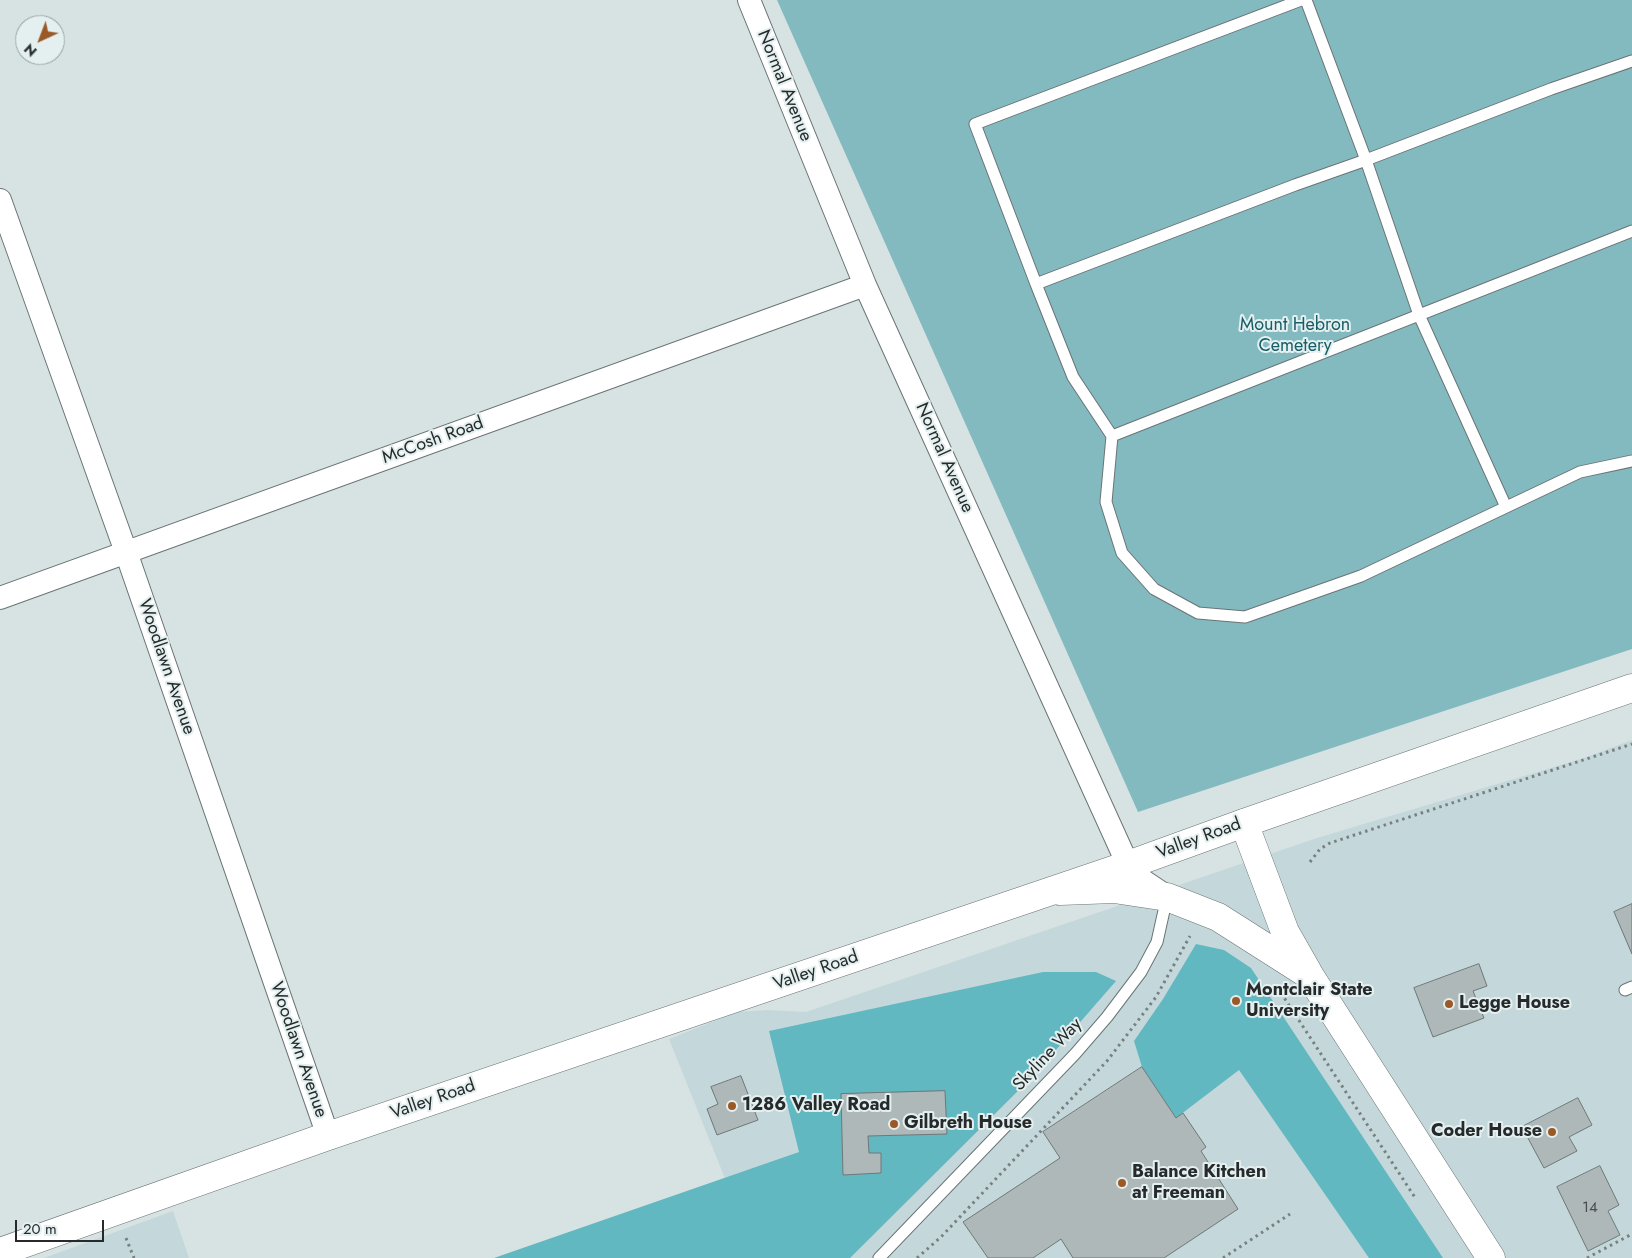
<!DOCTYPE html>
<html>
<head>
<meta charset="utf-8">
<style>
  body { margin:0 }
  #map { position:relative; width:1632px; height:1258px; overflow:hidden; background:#d7e2e3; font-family:Jost,sans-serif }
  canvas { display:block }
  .north { position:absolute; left:15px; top:15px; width:50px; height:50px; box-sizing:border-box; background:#e4eff0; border:1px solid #98a0a1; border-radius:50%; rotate:223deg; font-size:14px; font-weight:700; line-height:20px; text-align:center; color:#262a2a }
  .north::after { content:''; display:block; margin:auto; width:18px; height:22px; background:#9b5927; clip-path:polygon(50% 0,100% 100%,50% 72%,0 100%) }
  .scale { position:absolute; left:15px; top:1220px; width:89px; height:22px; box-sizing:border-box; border:2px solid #262a2a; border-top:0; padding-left:6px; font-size:15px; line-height:18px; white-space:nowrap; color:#262a2a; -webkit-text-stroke:4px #e4eff0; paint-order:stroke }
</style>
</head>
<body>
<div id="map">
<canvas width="1632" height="1258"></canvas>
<div class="north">N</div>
<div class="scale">20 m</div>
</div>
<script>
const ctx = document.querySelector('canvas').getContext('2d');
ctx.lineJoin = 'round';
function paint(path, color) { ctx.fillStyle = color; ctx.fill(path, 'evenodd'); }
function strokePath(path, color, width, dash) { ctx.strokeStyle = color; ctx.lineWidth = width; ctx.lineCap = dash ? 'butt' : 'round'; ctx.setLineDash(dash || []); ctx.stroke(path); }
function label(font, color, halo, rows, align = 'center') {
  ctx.font = font + ' Jost,sans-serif'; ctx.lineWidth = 4; ctx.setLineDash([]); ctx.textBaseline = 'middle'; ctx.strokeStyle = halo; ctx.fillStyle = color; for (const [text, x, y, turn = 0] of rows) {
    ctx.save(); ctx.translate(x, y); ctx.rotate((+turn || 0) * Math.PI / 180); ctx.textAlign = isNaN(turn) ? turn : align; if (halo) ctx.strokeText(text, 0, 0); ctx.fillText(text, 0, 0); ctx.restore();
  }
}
paint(new Path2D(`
  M1632,740V1258H734L754,1251L669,1039L737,1012L768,1010L806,1012L1317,838L1584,758Z
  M173,1211L189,1258H44Z`), '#c4d8db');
paint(new Path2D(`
  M777,0H1632V649L1138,812Z`), '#83bac0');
paint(new Path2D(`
  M1196,944L1224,950L1251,968L1443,1258H1369L1239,1070L1176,1118L1142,1067L1134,1041L1163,999Z
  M1043,972H1096L1116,981L1035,1074L850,1258H494L799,1152L769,1031Z`), '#62b8c1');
const building = new Path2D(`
  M1632,904V954L1614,912Z
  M1479,964L1487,986L1473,991L1484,1018L1433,1037L1414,988Z
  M1142,1067L1176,1118L1183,1113L1206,1147L1201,1151L1238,1209L1164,1258H1073L1061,1239L1033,1258H988L963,1222L1060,1158L1043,1132Z
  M741,1076L758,1120L717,1135L707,1109L718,1104L711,1087Z
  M945,1091L947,1134L868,1136L869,1153H881V1173L843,1175L841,1094Z
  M1578,1098L1592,1125L1569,1137L1577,1151L1544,1168L1522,1127Z
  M1600,1166L1619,1205L1608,1211L1620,1235L1588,1251L1557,1187Z`);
paint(building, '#aeb8b9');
strokePath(building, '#6e7879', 1);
const service = new Path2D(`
  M1632,231L1112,436L1106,502L1122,553L1154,589L1198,613L1245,617L1361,576L1580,472L1632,461
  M1036,284L975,124L1301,0
  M1112,436L1073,377L1036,284L1295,185L1366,160L1306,0
  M1506,507L1419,315L1366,160L1551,89L1632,61
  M1625,990L1632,987
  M879,1258L1075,1054L1107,1017L1141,972L1157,942L1167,897`);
const minor = new Path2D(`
  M749,0L865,285L1128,865L1142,880L1166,896
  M0,200L126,552L328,1136
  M0,598L865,285`);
const tertiary = new Path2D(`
  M1244,823L1285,932L1310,976L1491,1258
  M1060,891L1114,889L1167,897L1218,917L1306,973`);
const secondary = new Path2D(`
  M0,1252L328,1136L1128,865L1244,823L1632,688`);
strokePath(service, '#6a7475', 13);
strokePath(minor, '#6a7475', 24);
strokePath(tertiary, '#6a7475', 29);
strokePath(secondary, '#6a7475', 29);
strokePath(new Path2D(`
  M1310,862L1320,849L1330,843L1632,744
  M1281,993L1416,1199
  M126,1238L134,1258
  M917,1258L941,1237L1107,1061L1156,997L1190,936
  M1223,1258L1290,1214
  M1587,1258L1632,1234`), '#798080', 3, [2.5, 4]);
strokePath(service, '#fff', 11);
strokePath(minor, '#fff', 22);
strokePath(tertiary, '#fff', 28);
strokePath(secondary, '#fff', 28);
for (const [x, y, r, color] of [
  [1236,1001,5,"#9b5927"],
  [1449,1004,5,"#9b5927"],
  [732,1106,5,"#9b5927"],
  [894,1124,5,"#9b5927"],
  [1552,1132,5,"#9b5927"],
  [1122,1183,5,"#9b5927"]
]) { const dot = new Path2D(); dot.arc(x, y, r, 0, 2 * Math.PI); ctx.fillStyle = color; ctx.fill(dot); strokePath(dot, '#e4eff0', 2); }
label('15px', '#484e4e', null, [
  ["14",1590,1208]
]);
label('18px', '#262a2a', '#e4eff0', [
  ["Normal Avenue",784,86,68],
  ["McCosh Road",433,441,-20],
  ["Normal Avenue",944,458,66],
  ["Woodlawn Avenue",166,667,71],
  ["Valley Road",1199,839,-20],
  ["Valley Road",816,971,-19],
  ["Woodlawn Avenue",298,1050,71],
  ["Skyline Way",1048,1055,-47],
  ["Valley Road",433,1100,-19]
]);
label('18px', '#165e65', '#e4eff0', [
  ["Mount Hebron",1295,326],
  ["Cemetery",1295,347]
]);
label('bold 18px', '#262a2a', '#e4eff0', [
  ["Montclair State",1246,991],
  ["University",1246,1012],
  ["Legge House",1459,1004],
  ["1286 Valley Road",742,1106],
  ["Gilbreth House",904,1124],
  ["Coder House",1542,1132,"right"],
  ["Balance Kitchen",1132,1173],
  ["at Freeman",1132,1194]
], 'left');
</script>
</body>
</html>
